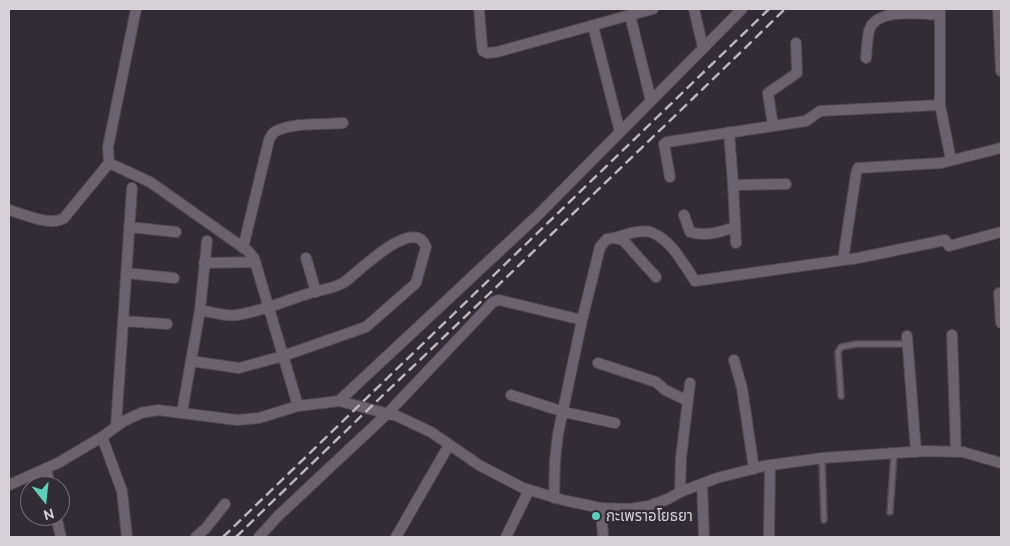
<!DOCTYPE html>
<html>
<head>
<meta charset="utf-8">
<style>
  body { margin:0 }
  #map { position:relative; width:1010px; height:546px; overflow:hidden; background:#322c35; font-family:Ubuntu,sans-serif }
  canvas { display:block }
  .frame { position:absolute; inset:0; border:10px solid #d6d2d8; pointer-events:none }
  .north { position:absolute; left:20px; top:476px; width:50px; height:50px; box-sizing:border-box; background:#322c35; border:1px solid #746e76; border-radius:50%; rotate:164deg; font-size:14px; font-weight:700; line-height:20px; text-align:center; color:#d6d2d8 }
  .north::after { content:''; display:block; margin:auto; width:18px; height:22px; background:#5dceb9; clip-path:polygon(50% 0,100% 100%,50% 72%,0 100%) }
</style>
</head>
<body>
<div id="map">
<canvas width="1010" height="546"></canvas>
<div class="frame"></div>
<div class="north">N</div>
</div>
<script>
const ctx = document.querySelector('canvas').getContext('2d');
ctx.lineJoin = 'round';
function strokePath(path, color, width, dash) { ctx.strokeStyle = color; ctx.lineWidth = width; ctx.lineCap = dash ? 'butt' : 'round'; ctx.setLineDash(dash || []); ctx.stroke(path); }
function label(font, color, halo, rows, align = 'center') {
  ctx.font = font + ' Ubuntu,"Noto Sans Thai",sans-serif'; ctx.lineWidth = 5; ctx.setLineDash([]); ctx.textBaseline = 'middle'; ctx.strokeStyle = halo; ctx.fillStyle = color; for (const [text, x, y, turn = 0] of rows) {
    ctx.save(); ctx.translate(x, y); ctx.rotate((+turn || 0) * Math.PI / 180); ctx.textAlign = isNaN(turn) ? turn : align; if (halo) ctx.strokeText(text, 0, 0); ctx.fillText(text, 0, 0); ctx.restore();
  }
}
const lane = new Path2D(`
  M841,396L838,352L841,347L856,344H907
  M822,458L824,520
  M890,512L894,454`);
const street = new Path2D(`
  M479,9L482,46L483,51L487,53L497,52L630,15
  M694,9L703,48
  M940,9V105L951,160
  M998,9L1001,71
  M593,26L620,132
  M866,58C867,49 867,39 869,31C875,7 922,14 940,15
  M651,101L630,15L653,9
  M773,126L768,93L797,73L796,43
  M729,132L733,183L738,185L786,184
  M109,163L150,182L248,251L254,258L298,406
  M670,177L664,144L667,142L806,121L820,111L940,105
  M733,183L736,243
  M9,210C24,214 51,227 64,218L109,163L108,147L136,9
  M684,215L690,232C706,237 719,232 735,227
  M129,227L176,232
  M614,238C625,235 642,228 653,233C672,241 684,265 695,281L858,258L945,240L949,246L1001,232
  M243,248L269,140C271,136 272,133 276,131C295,122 322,125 343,123
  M306,258L316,292
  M843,260L856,174L858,168L941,163L1001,148
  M204,263L255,262
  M126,273L174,278
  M999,293L1001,323
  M123,321L167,324
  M952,335L956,452
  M907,336L916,452
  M734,360L742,388L754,469
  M191,361L239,368L283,356L366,327L416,283L426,247C414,214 357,274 343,283C334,288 320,290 310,293C288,300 259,312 237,315C226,317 211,312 200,310
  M598,363L656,382L665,390L688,401
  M511,395L564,412L615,423
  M339,401L536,217L742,9
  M182,412L200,310L207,241
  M116,426L132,188
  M102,437L122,491L127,537
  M46,468L50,486
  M702,484L704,537
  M9,485L58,463L102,437L124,421L141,413L158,410L237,420L259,418L298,406L339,401L397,416L431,432L479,465L523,488L563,500L601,508L629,509L649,506L668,499L680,492L717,478L764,466L822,458L925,451L963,452L1001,463
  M680,492L681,458L690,383
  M554,498L555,460L558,434L582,320L600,247L607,239L614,238L623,240L656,277
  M601,508L603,537
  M56,516L61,537
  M196,537L206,528L225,504
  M259,537L278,516L388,413L493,302L499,300L582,320
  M396,537L449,445
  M506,537L529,490
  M769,537L770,465`);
strokePath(lane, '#4f4951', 8);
strokePath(street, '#4f4951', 12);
strokePath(lane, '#6a626d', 5);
strokePath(street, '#6a626d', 10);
strokePath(new Path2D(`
  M223,537L769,9
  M236,537C418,360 604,186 785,9`), '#bab6bc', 2.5, [10, 5]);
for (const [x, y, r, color] of [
  [596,516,5,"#5dceb9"]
]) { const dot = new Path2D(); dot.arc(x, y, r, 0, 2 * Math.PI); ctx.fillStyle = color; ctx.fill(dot); strokePath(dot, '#322c35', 2); }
label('15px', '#d6d2d8', '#322c35', [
  ["กะเพราอโยธยา",606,516]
], 'left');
</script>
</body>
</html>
